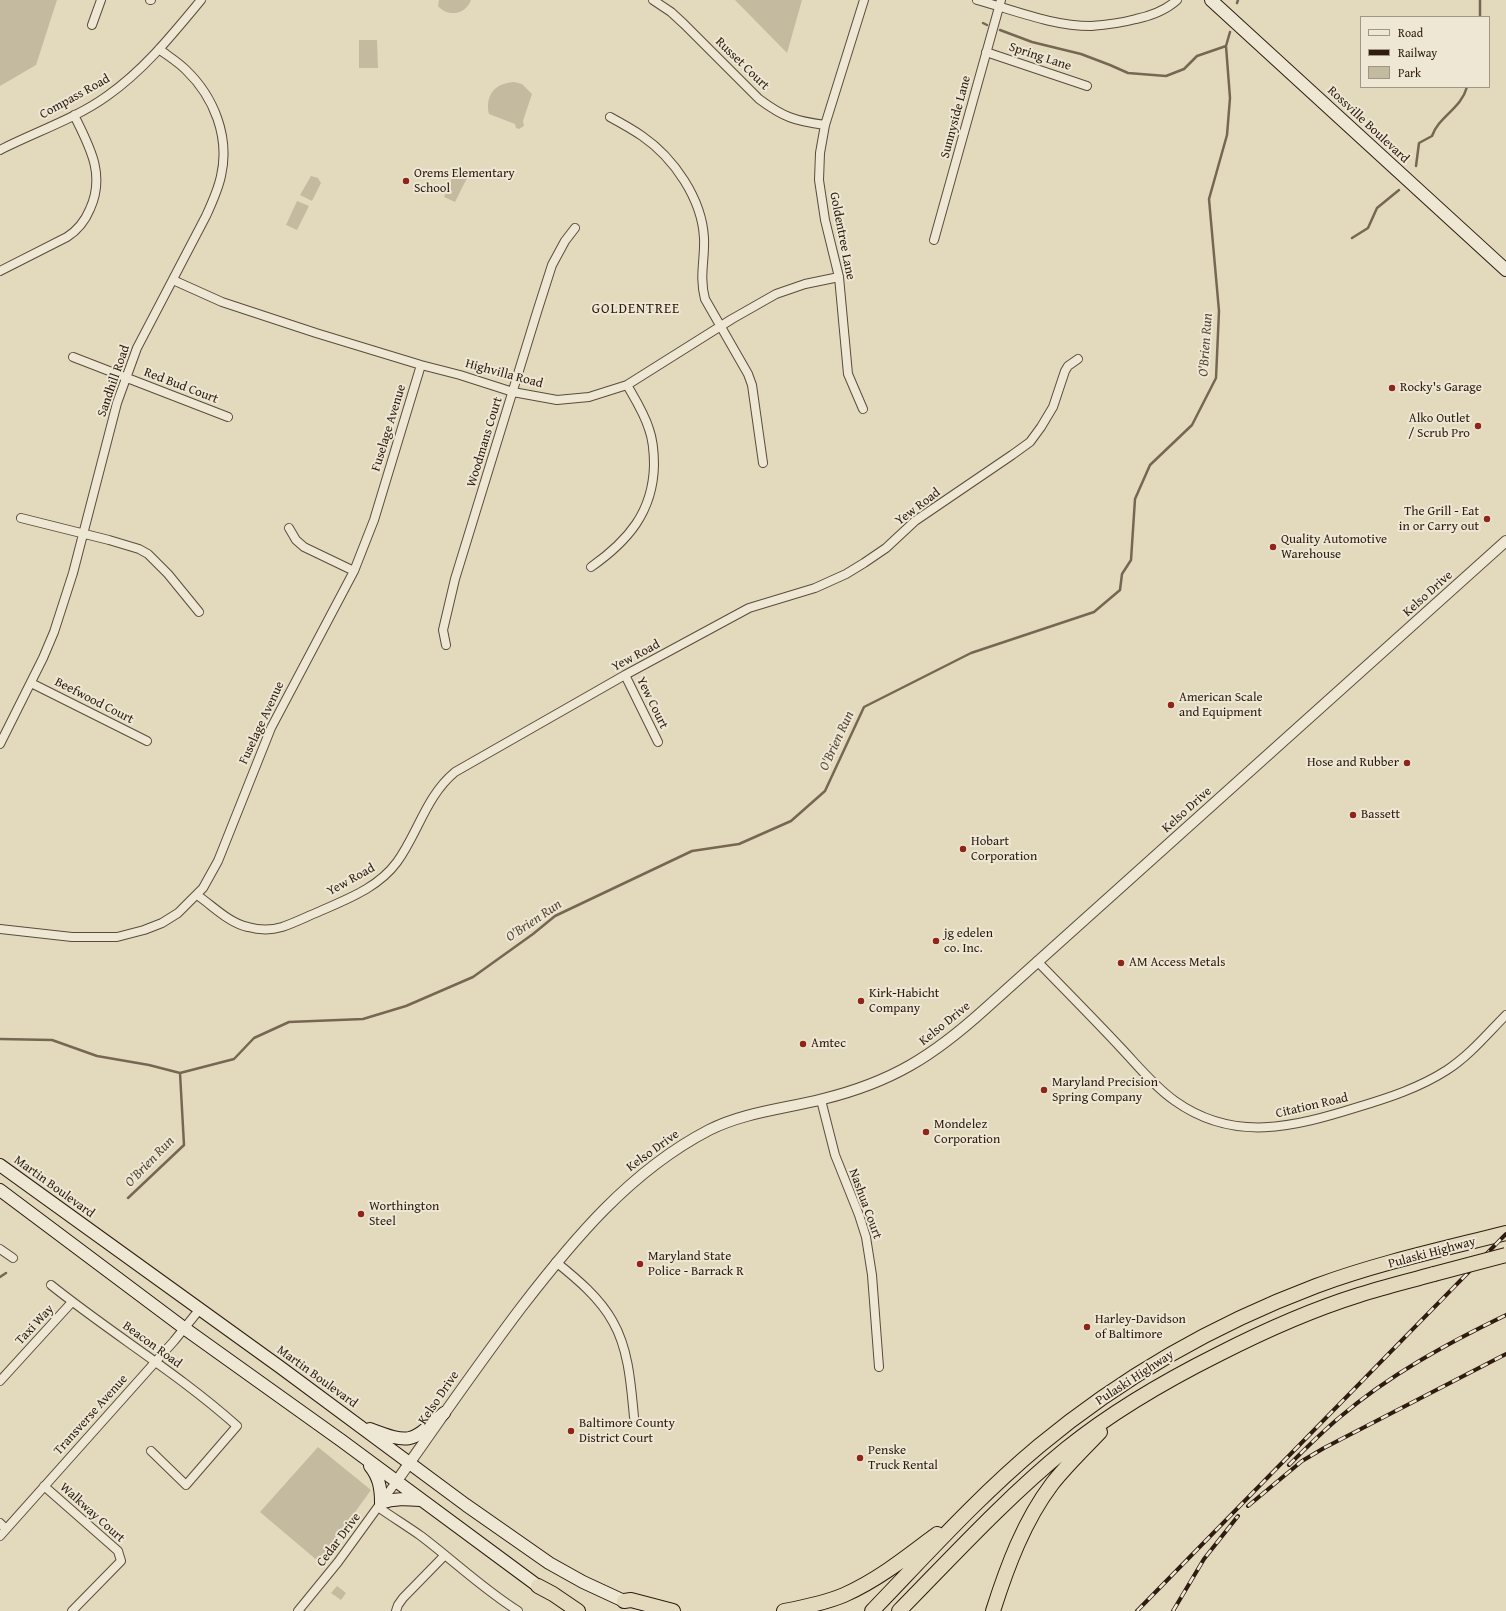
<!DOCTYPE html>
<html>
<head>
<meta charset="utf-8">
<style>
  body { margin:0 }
  #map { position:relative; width:1506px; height:1611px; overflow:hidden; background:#e3dabd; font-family:"Gentium Book Plus",serif }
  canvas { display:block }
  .legend { position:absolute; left:1360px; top:16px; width:130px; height:72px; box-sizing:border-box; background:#ede7d4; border:1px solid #a19586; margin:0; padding:5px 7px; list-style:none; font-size:12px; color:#2f1b10 }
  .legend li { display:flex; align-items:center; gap:8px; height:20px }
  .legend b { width:20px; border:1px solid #a19586 }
</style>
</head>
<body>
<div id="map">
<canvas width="1506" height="1611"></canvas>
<ul class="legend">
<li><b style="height:5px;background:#ede7d4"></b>Road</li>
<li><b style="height:5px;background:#2f1b10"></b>Railway</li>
<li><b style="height:11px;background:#c4baa0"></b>Park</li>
</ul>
</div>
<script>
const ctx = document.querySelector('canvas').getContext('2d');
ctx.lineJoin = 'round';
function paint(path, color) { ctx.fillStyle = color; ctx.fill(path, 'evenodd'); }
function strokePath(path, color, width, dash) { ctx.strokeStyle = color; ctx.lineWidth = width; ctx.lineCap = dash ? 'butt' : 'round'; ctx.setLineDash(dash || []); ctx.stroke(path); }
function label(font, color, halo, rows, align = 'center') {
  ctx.font = font + ' "Gentium Book Plus",serif'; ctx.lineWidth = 4; ctx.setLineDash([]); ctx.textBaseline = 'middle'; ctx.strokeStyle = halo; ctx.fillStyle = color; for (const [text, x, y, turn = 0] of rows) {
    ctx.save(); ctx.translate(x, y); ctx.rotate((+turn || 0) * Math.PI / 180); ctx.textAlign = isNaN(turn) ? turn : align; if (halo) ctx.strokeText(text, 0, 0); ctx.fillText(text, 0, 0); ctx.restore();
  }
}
paint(new Path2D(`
  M0,0H57L36,65L0,86Z
  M439,0H471C466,14 449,18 438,6Z
  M735,0H802L787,53Z
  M359,40H377L378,68H359Z
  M514,82L522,84L532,94L523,121L524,126L519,129L516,128L515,124L489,114C488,111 488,109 488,105C489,90 499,83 514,82Z
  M454,173L467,178L455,202L444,197Z
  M311,176L318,178L321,183L312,201L300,195Z
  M297,201L309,206L297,230L286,225Z
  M318,1447L371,1490L319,1562L260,1512Z
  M337,1586L346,1593L341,1600L331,1593Z`), '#c4baa0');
strokePath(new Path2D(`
  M1480,0V17
  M1237,3L1238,0
  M983,23L987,25
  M1000,30L1032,42L1081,54L1110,65L1128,73L1166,76L1184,69L1197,56L1226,46
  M1416,166L1419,143L1432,136C1439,116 1461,109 1467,87
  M1352,238L1368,228L1377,208L1399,190
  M0,1039L52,1040L97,1056L149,1065L180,1073
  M128,1198L184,1145L180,1073L234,1059L254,1038L289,1022L363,1019L406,1006L473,977L533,934L555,916L692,851L739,844L791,821L825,791L864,707L971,653L1094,612L1120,590L1122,574L1131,560L1135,499L1150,465L1192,425L1216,378L1219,311L1209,199L1227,135L1230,98L1226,46L1230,32
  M0,1277L6,1273`), '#766754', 2.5);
const minor = new Path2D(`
  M150,0H151
  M653,0L671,12L684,24L759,99C783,117 795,121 825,125
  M977,0C1014,10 1052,26 1091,26C1106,25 1121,23 1136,19C1150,16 1166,10 1177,0
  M92,25L101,0
  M986,52L1087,86
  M610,117C621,123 632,129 642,136C674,158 702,199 704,238C705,260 699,276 705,299L748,374L752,385L763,463
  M0,150C35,132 75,119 107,96C144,70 172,35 201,0
  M934,240L1001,0
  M0,271L67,237C78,230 85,221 90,209C106,174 89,146 74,115
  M173,280L222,302L316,333L421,365L460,375L513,392L557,400L589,397L627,385L732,319L776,294L805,284L839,277
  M73,357L228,417
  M863,409L848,374L839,277L825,220L819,180L820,153L825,125L864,0
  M21,518L109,540L139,549L148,554L168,574L199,612
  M289,528L296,540L304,547L354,571
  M591,567C628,541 653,512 654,465C654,453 653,440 649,429C644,413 635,399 627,385
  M446,645L443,630L455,579L537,312L552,265L565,241L575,228
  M625,675L658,742
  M31,683L147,741
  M0,744L43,658L54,632L73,573L117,403L137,348L206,216C212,203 218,190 221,176C230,137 214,97 186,70C178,62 168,56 159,49
  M197,895C213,906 229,923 248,927C259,930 272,930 282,927C294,923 306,917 318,912C347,899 378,888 397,862C418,833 426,796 455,772L625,675L749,608L815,588L846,574L864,563L886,548L915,521L1012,455L1030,442L1041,427L1053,407L1065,371L1068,366L1078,359
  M0,929L72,937H117L144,930L162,923L178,913L203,888L218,861L271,728L354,571L374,520L421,365
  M1037,961C1065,990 1094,1019 1121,1048C1138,1066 1155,1087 1175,1101C1234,1143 1294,1127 1358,1107C1388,1098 1419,1088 1447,1070C1470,1055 1487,1034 1506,1015
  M821,1100L835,1155L859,1215L866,1237L872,1275L879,1367
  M0,1249L13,1258
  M556,1262C577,1279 600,1298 613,1322C629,1350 631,1386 634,1417
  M51,1285C112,1334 179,1374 237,1426L186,1485L151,1451
  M0,1381L72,1302
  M44,1486L118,1551L121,1561L72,1611
  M378,1507C392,1517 407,1526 421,1536C454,1561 483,1589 518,1611
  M0,1523L6,1529
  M0,1536L174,1341L199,1310
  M298,1611L338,1562L396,1482
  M396,1611L398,1605L403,1598L445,1555`);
const tertiary = new Path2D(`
  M396,1482C437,1424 477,1366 520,1309C573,1240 630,1171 709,1130C745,1112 784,1109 823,1099C892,1082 933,1056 985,1009L1506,541`);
const secondary = new Path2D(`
  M1211,0L1506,270
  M0,1165L280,1367L466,1505L549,1563L583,1582L624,1601
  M0,1190L184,1328L342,1441L538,1586
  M370,1429C412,1445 411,1442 444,1413
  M370,1466C379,1477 381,1488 381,1503C394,1498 407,1499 421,1500`);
const trunk = new Path2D(`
  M538,1586L553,1594L578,1611
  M624,1601L631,1600L673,1611
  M784,1611C805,1607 825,1603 844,1595C878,1580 908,1556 937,1534
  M872,1611C926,1555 979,1496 1039,1446C1122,1377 1215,1324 1316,1286C1378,1263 1443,1249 1506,1233
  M899,1611C953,1556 1006,1498 1066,1449C1113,1411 1165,1381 1219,1354C1264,1331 1311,1310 1359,1295C1384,1287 1409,1281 1434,1274
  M993,1611C1007,1567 1024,1521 1052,1484C1067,1465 1084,1449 1100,1432`);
strokePath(minor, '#5c4b3b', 10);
strokePath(tertiary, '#5c4b3b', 12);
strokePath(secondary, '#2f1b10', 14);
strokePath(trunk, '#2f1b10', 16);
strokePath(minor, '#ede7d4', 8);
strokePath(tertiary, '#ede7d4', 10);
strokePath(secondary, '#ede7d4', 12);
strokePath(trunk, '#e3dabd', 14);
const rail = new Path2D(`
  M1289,1465C1305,1449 1322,1432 1340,1417C1389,1375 1448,1343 1506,1315
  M1248,1506L1302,1461L1324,1448L1506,1354
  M1137,1611L1506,1234
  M1173,1611L1204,1559L1238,1516`);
strokePath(rail, '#2f1b10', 4);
strokePath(rail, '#ede7d4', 2.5, [8]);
const trunkBridge = new Path2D(`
  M1434,1274L1506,1255`);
strokePath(trunkBridge, '#2f1b10', 16, []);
strokePath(trunkBridge, '#e3dabd', 14);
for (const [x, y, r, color] of [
  [406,181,4,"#8f2418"],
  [1392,388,4,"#8f2418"],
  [1478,426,4,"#8f2418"],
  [1487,519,4,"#8f2418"],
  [1273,547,4,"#8f2418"],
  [1171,705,4,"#8f2418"],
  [1407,763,4,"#8f2418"],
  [1353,815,4,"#8f2418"],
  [963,849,4,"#8f2418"],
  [936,941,4,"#8f2418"],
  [1121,963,4,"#8f2418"],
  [861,1001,4,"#8f2418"],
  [803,1044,4,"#8f2418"],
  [1044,1090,4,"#8f2418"],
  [926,1132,4,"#8f2418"],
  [361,1214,4,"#8f2418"],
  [640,1264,4,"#8f2418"],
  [1087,1327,4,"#8f2418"],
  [571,1431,4,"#8f2418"],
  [860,1458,4,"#8f2418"]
]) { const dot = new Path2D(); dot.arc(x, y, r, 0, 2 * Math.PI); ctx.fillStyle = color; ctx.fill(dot); strokePath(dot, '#ede7d4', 1.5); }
label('13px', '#2f1b10', '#ede7d4', [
  ["Spring Lane",1040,57,18],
  ["Russet Court",742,64,44],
  ["Compass Road",75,97,-29],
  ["Sunnyside Lane",956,117,-75],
  ["Rossville Boulevard",1368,125,43],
  ["Goldentree Lane",842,236,79],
  ["Highvilla Road",504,374,15],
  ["Sandhill Road",114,381,-71],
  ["Red Bud Court",181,386,21],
  ["Fuselage Avenue",389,428,-73],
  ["Woodmans Court",485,442,-73],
  ["Yew Road",918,507,-37],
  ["Kelso Drive",1428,594,-42],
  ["Yew Road",636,656,-28],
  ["Beefwood Court",94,701,27],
  ["Yew Court",652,703,64],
  ["Fuselage Avenue",262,723,-65],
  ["Kelso Drive",1187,810,-42],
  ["Yew Road",351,880,-29],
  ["Kelso Drive",945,1024,-39],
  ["Citation Road",1312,1106,-13],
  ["Kelso Drive",653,1151,-36],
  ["Martin Boulevard",54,1187,36],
  ["Nashua Court",865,1204,70],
  ["Pulaski Highway",1432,1253,-15],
  ["Taxi Way",35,1325,-47],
  ["Beacon Road",152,1345,36],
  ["Martin Boulevard",317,1377,36],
  ["Pulaski Highway",1135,1378,-33],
  ["Kelso Drive",439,1398,-56],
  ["Transverse Avenue",91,1415,-48],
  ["Walkway Court",92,1513,42],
  ["Cedar Drive",339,1540,-53]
]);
label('13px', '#2f1b10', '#ede7d4', [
  ["Orems Elementary",414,174],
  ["School",414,189],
  ["Rocky's Garage",1400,388],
  ["Alko Outlet",1470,419,"right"],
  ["/ Scrub Pro",1470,434,"right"],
  ["The Grill - Eat",1479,512,"right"],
  ["in or Carry out",1479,527,"right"],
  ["Quality Automotive",1281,540],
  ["Warehouse",1281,555],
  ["American Scale",1179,698],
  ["and Equipment",1179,713],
  ["Hose and Rubber",1399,763,"right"],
  ["Bassett",1361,815],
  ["Hobart",971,842],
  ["Corporation",971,857],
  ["jg edelen",944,934],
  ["co. Inc.",944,949],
  ["AM Access Metals",1129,963],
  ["Kirk-Habicht",869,994],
  ["Company",869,1009],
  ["Amtec",811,1044],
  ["Maryland Precision",1052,1083],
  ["Spring Company",1052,1098],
  ["Mondelez",934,1125],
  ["Corporation",934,1140],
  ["Worthington",369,1207],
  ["Steel",369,1222],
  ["Maryland State",648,1257],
  ["Police - Barrack R",648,1272],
  ["Harley-Davidson",1095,1320],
  ["of Baltimore",1095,1335],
  ["Baltimore County",579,1424],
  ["District Court",579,1439],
  ["Penske",868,1451],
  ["Truck Rental",868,1466]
], 'left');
ctx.letterSpacing = '1px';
label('14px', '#2f1b10', '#ede7d4', [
  ["GOLDENTREE",636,309]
]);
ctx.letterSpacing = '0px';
label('italic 14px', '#594738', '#ede7d4', [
  ["O'Brien Run",1206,345,-86],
  ["O'Brien Run",837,741,-65],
  ["O'Brien Run",534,921,-34],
  ["O'Brien Run",150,1162,-46]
]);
</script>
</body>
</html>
